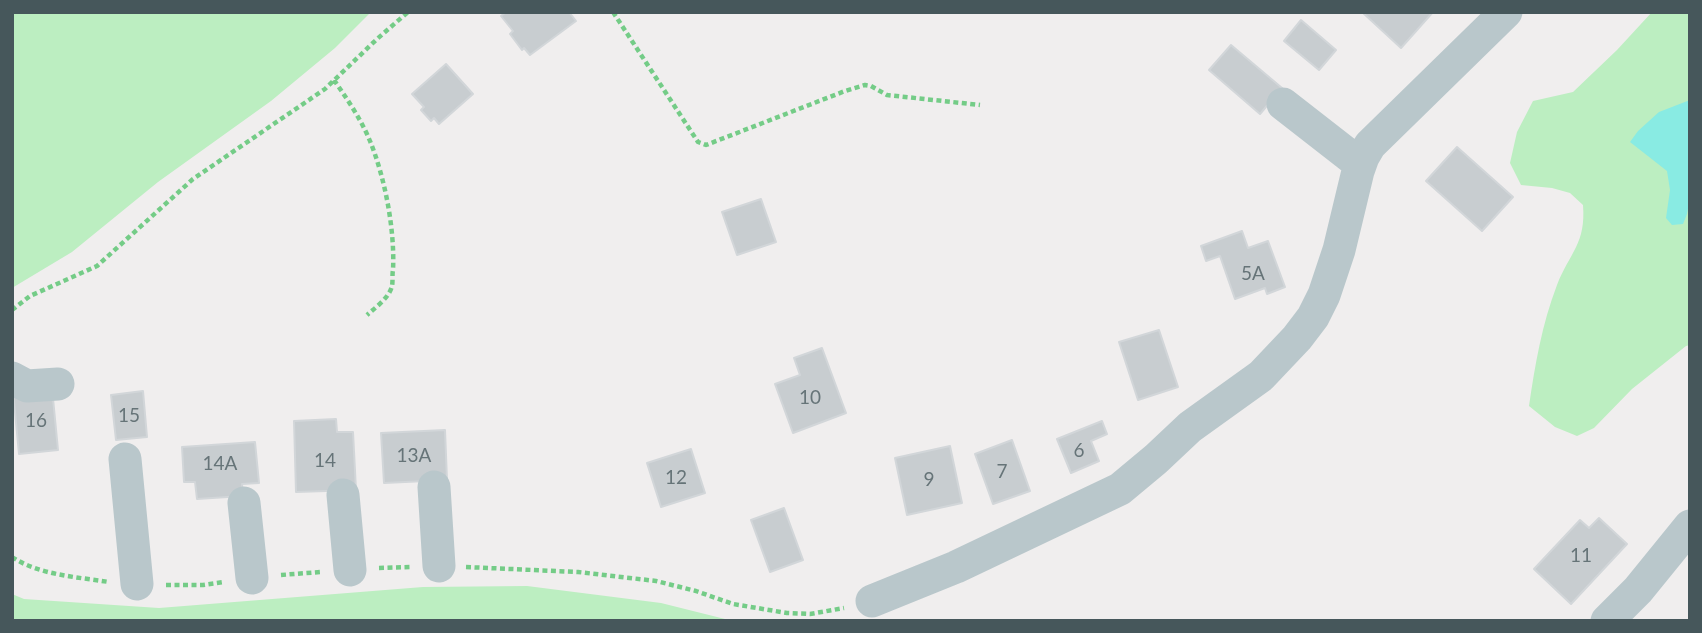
<!DOCTYPE html>
<html>
<head>
<meta charset="utf-8">
<style>
  body { margin:0 }
  #map { position:relative; width:1702px; height:633px; overflow:hidden; background:#f0eeee; font-family:Lato,sans-serif }
  canvas { display:block }
  .frame { position:absolute; inset:0; border:14px solid #46575b; pointer-events:none }
</style>
</head>
<body>
<div id="map">
<canvas width="1702" height="633"></canvas>
<div class="frame"></div>
</div>
<script>
const ctx = document.querySelector('canvas').getContext('2d');
ctx.lineJoin = 'round';
function paint(path, color) { ctx.fillStyle = color; ctx.fill(path, 'evenodd'); }
function strokePath(path, color, width, dash) { ctx.strokeStyle = color; ctx.lineWidth = width; ctx.lineCap = dash ? 'butt' : 'round'; ctx.setLineDash(dash || []); ctx.stroke(path); }
function label(font, color, halo, rows, align = 'center') {
  ctx.font = font + ' Lato,sans-serif'; ctx.lineWidth = 5; ctx.setLineDash([]); ctx.textBaseline = 'middle'; ctx.strokeStyle = halo; ctx.fillStyle = color; for (const [text, x, y, turn = 0] of rows) {
    ctx.save(); ctx.translate(x, y); ctx.rotate((+turn || 0) * Math.PI / 180); ctx.textAlign = isNaN(turn) ? turn : align; if (halo) ctx.strokeText(text, 0, 0); ctx.fillText(text, 0, 0); ctx.restore();
  }
}
paint(new Path2D(`
  M12,12H371L335,48L271,101L158,182L72,252L12,288Z
  M1652,12H1690V345L1686,346L1632,389L1594,428L1577,436L1555,427L1529,406C1535,365 1542,324 1557,285C1570,252 1586,244 1583,205L1570,193L1552,188L1521,185L1510,163L1517,132L1533,101L1573,92L1617,50Z
  M527,586L661,603L733,621H12V594L24,599L159,608L423,587Z`), '#bceec1');
paint(new Path2D(`
  M1690,100V198L1687,214L1683,224L1672,225L1666,218L1670,190L1667,171L1630,142L1638,131L1659,112Z`), '#89ebe3');
const building = new Path2D(`
  M506,12H569L576,21L530,55L524,48L522,50L510,34L513,31L501,16Z
  M1362,12H1433L1401,48Z
  M1301,20L1336,50L1319,70L1284,41Z
  M1231,45L1282,88L1260,114L1209,70Z
  M446,64L473,94L439,124L434,118L431,121L421,110L424,107L412,94Z
  M1457,147L1513,197L1482,231L1426,181Z
  M761,199L776,242L737,255L722,212Z
  M1242,231L1248,248L1268,241L1285,287L1267,294L1265,288L1235,299L1220,256L1206,261L1201,246Z
  M1159,330L1178,387L1138,400L1119,342Z
  M822,348L846,413L793,433L775,384L800,375L794,358Z
  M52,388L58,450L19,454L13,391Z
  M143,391L147,437L116,440L111,395Z
  M336,419L337,432H353L356,490L296,492L294,421Z
  M1102,421L1107,434L1091,441L1099,461L1071,473L1057,439Z
  M445,430L447,480L384,483L381,433Z
  M1012,440L1030,491L993,504L975,454Z
  M255,442L259,483L242,484L243,496L197,499L195,482H184L182,447Z
  M950,446L962,503L907,515L895,458Z
  M691,449L705,493L661,507L647,463Z
  M784,508L803,560L770,572L751,520Z
  M1599,518L1627,544L1571,604L1534,569L1580,520L1589,528Z`);
paint(building, '#c8cdd0');
strokePath(building, '#d2d6d9', 2);
strokePath(new Path2D(`
  M613,12L698,142L706,145L845,91L865,85L871,86L887,95L980,105
  M334,80C347,99 361,119 370,141C385,178 395,230 393,270C392,274 393,281 392,286C389,298 376,307 367,315
  M12,310L30,296L97,266L193,179L325,89L377,39L408,12
  M12,557C39,575 77,577 109,582
  M466,567L578,572L656,581L696,591L733,604L787,613L810,614L844,608
  M379,568L412,567
  M281,575L321,572
  M166,585H203L224,582`), '#74cc87', 4.5, [5, 3.5]);
strokePath(new Path2D(`
  M1283,104L1360,164
  M12,378L27,386L58,384
  M125,459L137,584
  M434,487L439,566
  M343,495L350,570
  M244,503L252,578
  M872,601L956,567L1120,489L1156,459L1190,427L1261,376L1297,338L1313,317L1324,295L1339,250L1358,171L1363,157L1370,145L1506,12
  M1607,621L1638,590L1690,526`), '#b9c7cb', 33);
label('19px', '#667478', null, [
  ["5А",1253,274],
  ["10",810,398],
  ["15",129,416],
  ["16",36,421],
  ["6",1079,451],
  ["13А",414,456],
  ["14",325,461],
  ["14А",220,464],
  ["7",1002,472],
  ["12",676,478],
  ["9",929,480],
  ["11",1581,556]
]);
</script>
</body>
</html>
